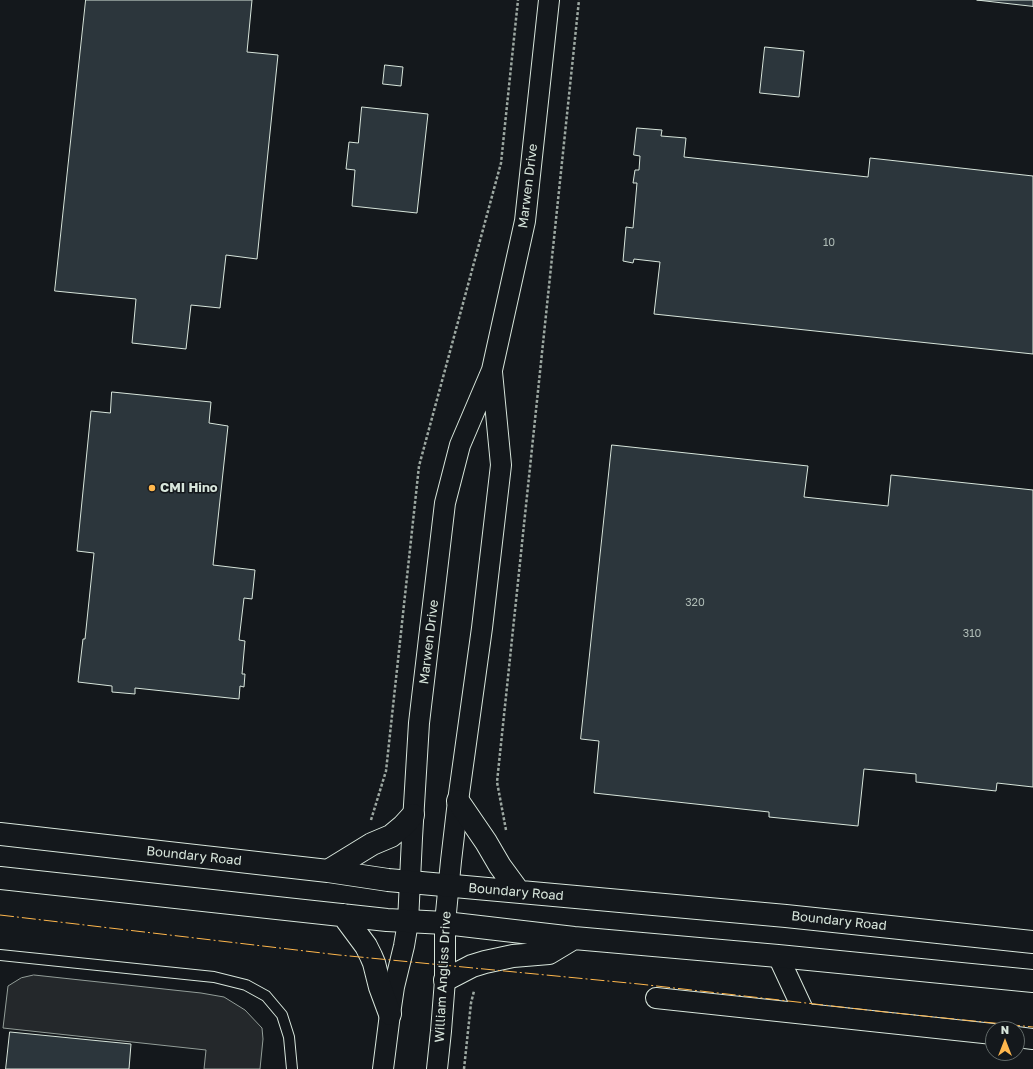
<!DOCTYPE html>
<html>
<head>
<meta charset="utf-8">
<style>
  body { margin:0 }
  #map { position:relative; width:1033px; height:1069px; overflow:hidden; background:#14181c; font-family:"Golos Text",sans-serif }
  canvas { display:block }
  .north { position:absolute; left:985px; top:1021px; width:40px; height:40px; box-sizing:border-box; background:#14181c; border:1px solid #626a69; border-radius:50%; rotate:0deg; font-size:11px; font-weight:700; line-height:16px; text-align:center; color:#d8e6dc }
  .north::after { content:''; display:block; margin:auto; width:14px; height:18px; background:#ffb74d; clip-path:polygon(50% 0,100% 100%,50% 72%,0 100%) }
</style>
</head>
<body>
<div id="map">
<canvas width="1033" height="1069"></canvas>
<div class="north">N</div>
</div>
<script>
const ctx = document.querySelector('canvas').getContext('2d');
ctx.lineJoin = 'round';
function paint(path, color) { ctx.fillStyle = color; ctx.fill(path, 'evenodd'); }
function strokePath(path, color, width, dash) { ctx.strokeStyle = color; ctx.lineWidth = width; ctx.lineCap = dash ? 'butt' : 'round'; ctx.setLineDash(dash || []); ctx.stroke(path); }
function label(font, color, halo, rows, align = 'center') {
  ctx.font = font + ' "Golos Text",sans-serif'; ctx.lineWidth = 3; ctx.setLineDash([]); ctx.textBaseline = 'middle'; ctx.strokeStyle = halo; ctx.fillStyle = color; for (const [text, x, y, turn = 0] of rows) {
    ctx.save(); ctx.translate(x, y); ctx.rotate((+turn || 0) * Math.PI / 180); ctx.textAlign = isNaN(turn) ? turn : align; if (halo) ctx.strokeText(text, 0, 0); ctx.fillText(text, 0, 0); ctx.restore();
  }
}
const parking = new Path2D(`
  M34,975L201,993L224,997L245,1010L262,1028L263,1039L260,1069H204L206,1050L3,1028L8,986L21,978Z`);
paint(parking, '#24282b');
strokePath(parking, '#939e99', 1);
const building = new Path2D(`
  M86,0H252L247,52L278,55L257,259L226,255L220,308L191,305L186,349L132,343L136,299L55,291Z
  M977,0H1033V6Z
  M765,47L804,51L799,97L760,93Z
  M385,65L403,67L401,86L383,84Z
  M362,107L428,114L417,213L352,206L355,170L346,169L349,142L358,143Z
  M637,128L662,130L661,136L686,138L684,157L868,177L870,158L1033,176V354L654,314L660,262L634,259L633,263L623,261L626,227L633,228L637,183H633L635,170H639L640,156L634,155Z
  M112,392L211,402L209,423L228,426L213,565L255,570L252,599L244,598L239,640L245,641L242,674H245L244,687L240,686L239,699L135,688V694L112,692V686L78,682L83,639H85L94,553L77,551L91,411L110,413Z
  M612,445L808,466L804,497L888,506L891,475L1033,490V787L997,783L996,791L916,782V774L864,769L858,826L769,817V812L594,793L599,741L581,739Z
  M10,1032L131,1044L129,1069H6Z`);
paint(building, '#2c363c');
strokePath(building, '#d8e6dc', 1);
const lane = new Path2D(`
  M0,955L214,977L246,985L266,996L282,1015L289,1037L292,1069`);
const street = new Path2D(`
  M778,956L805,1014
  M656,998L993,1034
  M1017,1037L1033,1039
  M383,1069L390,1014L394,987L404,946L408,922L412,838L419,723L445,503L460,445L492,370L525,221L549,0
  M437,1069L441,1031L445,980V923L451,861L458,801L482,628L501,465L492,372`);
const primary = new Path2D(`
  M458,801L486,842L500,866L519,892
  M0,834L328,871L388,880L786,916L1033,942
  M328,871L372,844L391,836L403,826L413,815
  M0,878L387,920L445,923L574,938L778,956L1033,981
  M343,915L366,946L371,956L374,963L380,987L390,1014
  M445,980L472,966L485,962L513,956L549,953L574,938`);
strokePath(lane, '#d8e6dc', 12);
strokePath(street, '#d8e6dc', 22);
strokePath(primary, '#d8e6dc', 24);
strokePath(new Path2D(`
  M371,820L386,771L419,466L501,163L518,0
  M506,830L497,782L579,0
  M464,1069L471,1003L474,991`), '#9da8a2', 2.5, [3, 2]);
strokePath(lane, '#14181c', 10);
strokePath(street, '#14181c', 20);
strokePath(primary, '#14181c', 22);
strokePath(new Path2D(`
  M0,915L339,955L639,984L885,1012L1033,1027`), '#ffb74d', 1, [14, 3, 2, 3]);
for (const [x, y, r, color] of [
  [152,488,4,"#ffb74d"]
]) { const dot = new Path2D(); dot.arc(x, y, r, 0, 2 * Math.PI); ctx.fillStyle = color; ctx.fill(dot); strokePath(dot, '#14181c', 1.5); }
label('11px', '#adbab4', null, [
  ["10",829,243],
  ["320",695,603],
  ["310",972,634]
]);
label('13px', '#d8e6dc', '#14181c', [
  ["Marwen Drive",528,186,-83],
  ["Marwen Drive",429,642,-83],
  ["Boundary Road",194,856,6],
  ["Boundary Road",516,892,5],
  ["Boundary Road",839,921,6],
  ["William Angliss Drive",443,977,-87]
]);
label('bold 13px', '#d8e6dc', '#14181c', [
  ["CMI Hino",160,488]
], 'left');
</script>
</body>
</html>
